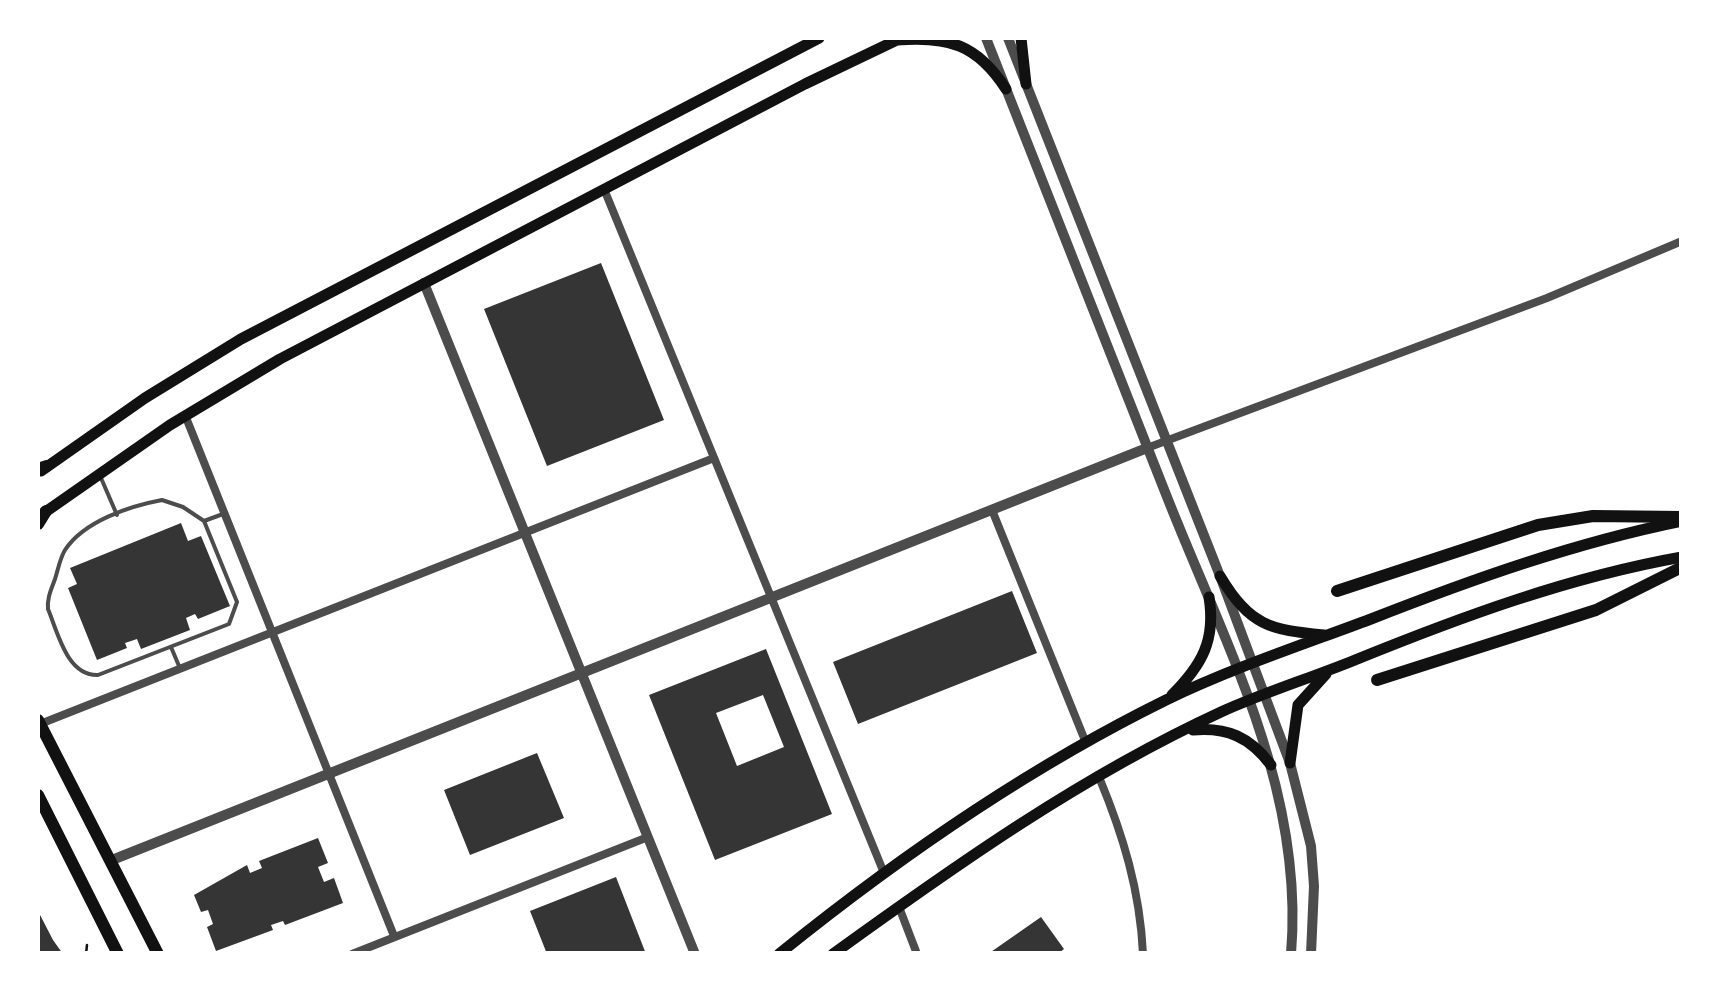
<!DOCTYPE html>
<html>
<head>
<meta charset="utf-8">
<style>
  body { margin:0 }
  #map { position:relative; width:1719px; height:991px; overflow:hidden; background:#fff; font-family:"Open Sans",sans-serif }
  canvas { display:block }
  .frame { position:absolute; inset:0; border:40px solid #fff; pointer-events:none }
</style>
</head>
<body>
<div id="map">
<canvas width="1719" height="991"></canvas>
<div class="frame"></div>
</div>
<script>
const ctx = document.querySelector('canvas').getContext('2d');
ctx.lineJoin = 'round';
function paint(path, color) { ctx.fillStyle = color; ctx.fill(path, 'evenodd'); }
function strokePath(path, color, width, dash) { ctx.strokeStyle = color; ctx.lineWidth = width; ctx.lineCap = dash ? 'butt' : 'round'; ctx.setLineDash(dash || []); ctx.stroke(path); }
paint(new Path2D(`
  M601,263L664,420L547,466L484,309Z
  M181,523L188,541L201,536L230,606L198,619L195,614L186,618L190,630L141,649L137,639L125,643L127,648L97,660L68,588L77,584L70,568Z
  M1012,591L1037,653L858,724L833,662Z
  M766,649L832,814L715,860L649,695ZM763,695L784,747L737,766L716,713Z
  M537,753L564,818L470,855L444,790Z
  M318,838L328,863L318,867L324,882L334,878L343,903L285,925L283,921L271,925L273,930L216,951L207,927L213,924L208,910L201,912L194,895L247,865L250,873L262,868L259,861Z
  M616,877L646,954H547L530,911Z
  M38,911L53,940L63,954H38Z
  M1041,917L1064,949L1058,954H988Z`), '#353535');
strokePath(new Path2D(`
  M86,954L87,945`), '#111', 2.5);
strokePath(new Path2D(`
  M101,478L117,515
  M162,500L183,507L204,521L237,602L229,624L98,675C67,676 58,633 48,609C47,598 51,590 55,579C58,570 60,558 65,550C84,521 130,506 162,500Z
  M204,521L223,514
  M171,647L179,666`), '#4c4c4c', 4);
strokePath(new Path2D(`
  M604,189L884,873
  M185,415L394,936
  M1147,448L1547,298L1682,241
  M992,510L1086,743
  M40,724L714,458
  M1099,777C1123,835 1140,890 1143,954
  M899,907L917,954
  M352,954L648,837`), '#4c4c4c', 8);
strokePath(new Path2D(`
  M986,38C1046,191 1107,344 1167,497C1225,644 1305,790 1291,954
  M1008,38L1220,576L1290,763L1311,846L1314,886L1311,954
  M424,283L695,954
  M112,860L1147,448`), '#4c4c4c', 10);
strokePath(new Path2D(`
  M1021,38L1026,84
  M897,40C948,36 977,44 1006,89
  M41,471L145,398L241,339L819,38
  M41,515L170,425L280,359L805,84L901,38
  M1220,576C1250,626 1270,630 1324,635
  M1172,695C1202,665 1216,640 1209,597
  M1193,730C1227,727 1250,737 1271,765
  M1290,763L1298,705L1326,674
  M779,954C899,857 1028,768 1166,700C1232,668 1302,645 1371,619C1473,579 1574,543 1682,521
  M833,954C956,865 1082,776 1221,712C1265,692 1311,678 1355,660C1461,617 1569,577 1682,557`), '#111', 11);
strokePath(new Path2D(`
  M38,469L47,466
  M38,524L46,511
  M1337,591L1538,525L1593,516L1682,517
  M1377,680L1596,610L1682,567
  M38,720L158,954
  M38,795L118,954`), '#111', 12);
</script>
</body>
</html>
